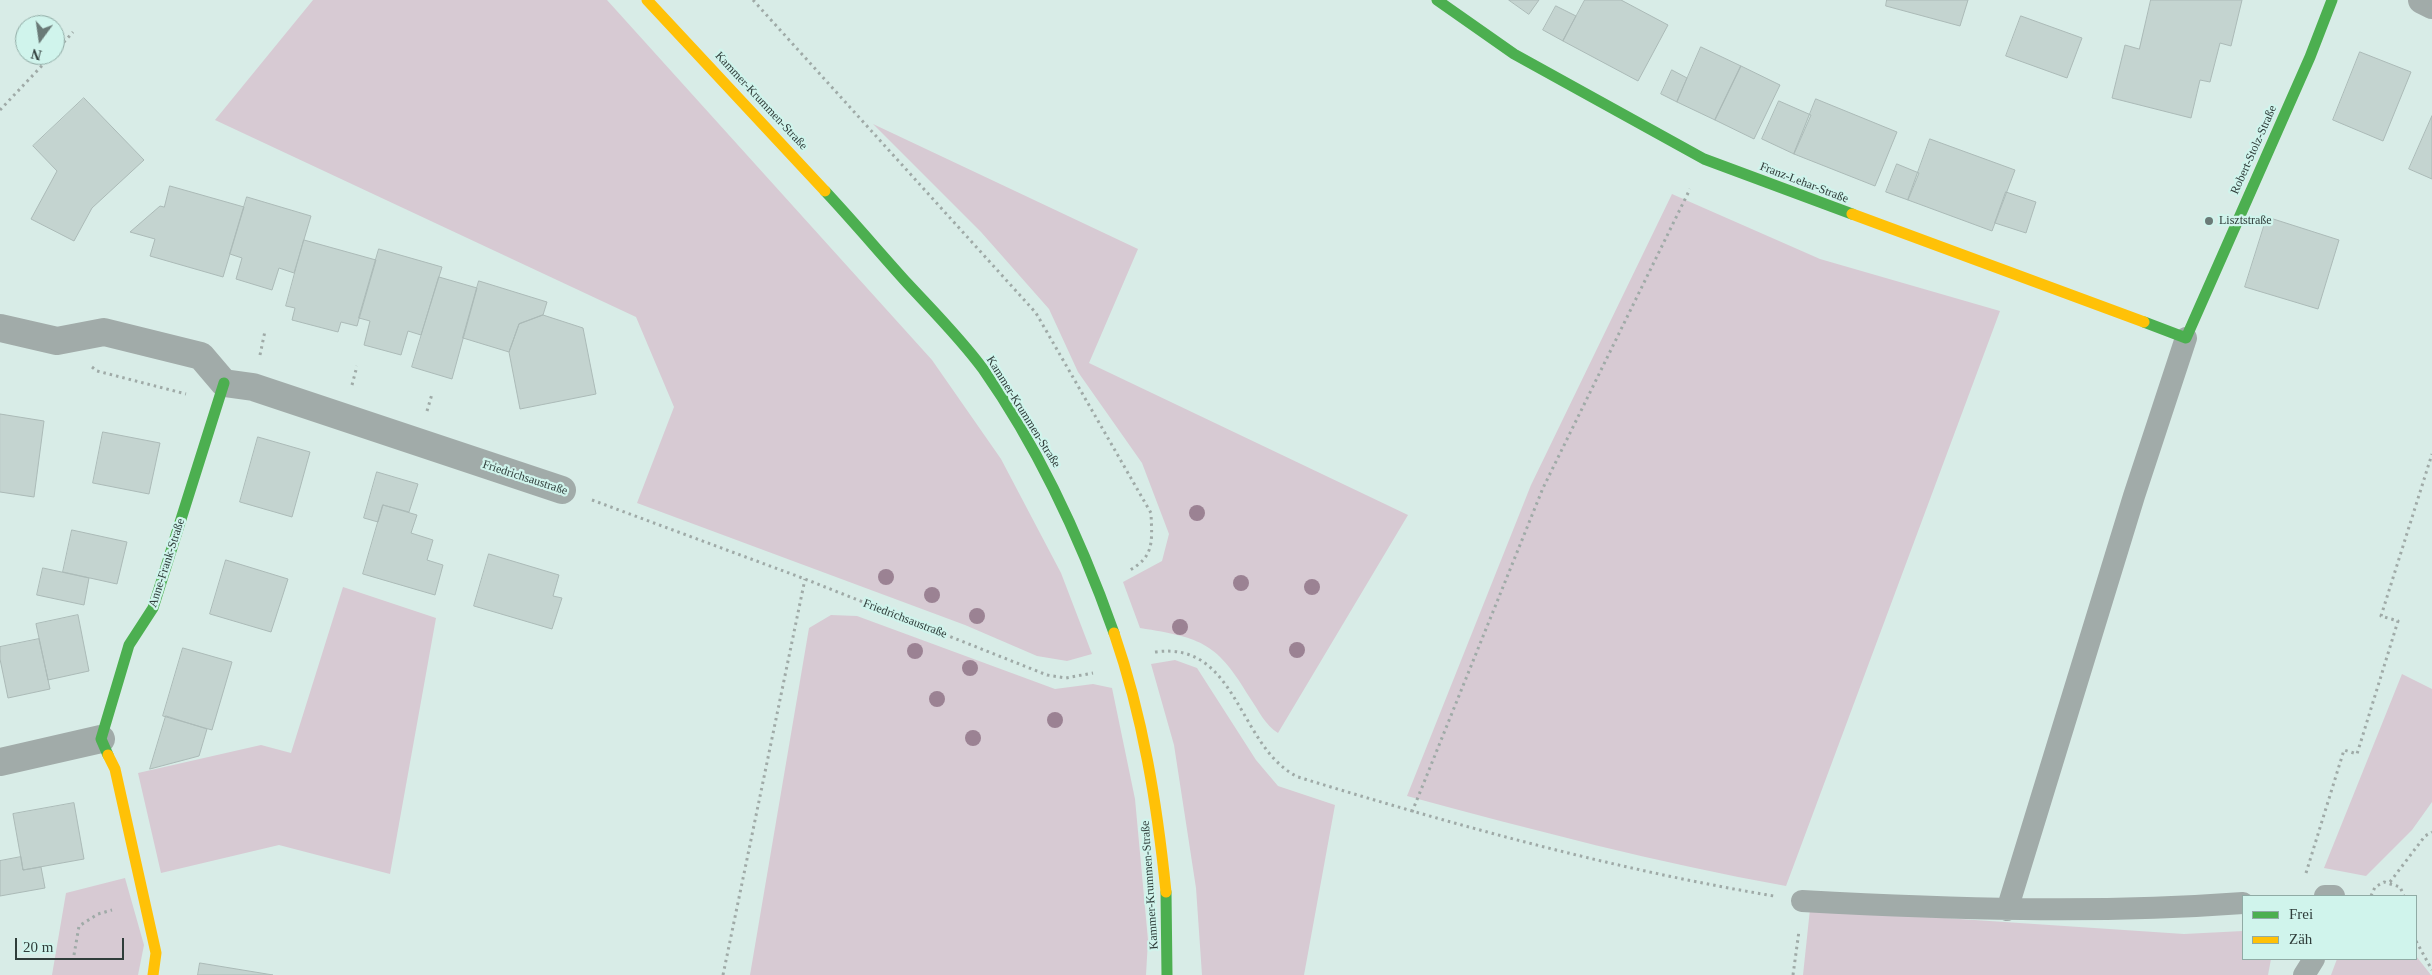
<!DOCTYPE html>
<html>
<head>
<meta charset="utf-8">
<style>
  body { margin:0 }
  #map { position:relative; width:2432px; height:975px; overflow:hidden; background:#d8ece7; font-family:"Times New Roman",serif }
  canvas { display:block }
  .legend { position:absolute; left:2242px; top:895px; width:175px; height:65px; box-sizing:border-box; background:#d0f4ec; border:1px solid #90aba5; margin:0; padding:6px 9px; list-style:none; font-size:15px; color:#2f3d3a }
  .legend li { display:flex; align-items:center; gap:10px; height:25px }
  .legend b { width:25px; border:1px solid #90aba5 }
  .north { position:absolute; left:15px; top:15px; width:50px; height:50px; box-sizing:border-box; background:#d0f4ec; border:1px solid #90aba5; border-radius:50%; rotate:194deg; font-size:14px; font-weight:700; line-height:20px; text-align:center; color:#2f3d3a }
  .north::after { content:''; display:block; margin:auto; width:18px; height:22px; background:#6a7a77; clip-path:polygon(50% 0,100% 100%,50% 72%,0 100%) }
  .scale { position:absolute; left:15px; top:938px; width:109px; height:22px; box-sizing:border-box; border:2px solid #2f3d3a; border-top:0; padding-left:6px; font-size:15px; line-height:18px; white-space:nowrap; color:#2f3d3a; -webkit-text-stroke:4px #d0f4ec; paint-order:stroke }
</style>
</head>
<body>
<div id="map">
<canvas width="2432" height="975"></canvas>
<ul class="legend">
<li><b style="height:6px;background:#4caf50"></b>Frei</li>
<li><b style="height:6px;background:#ffc107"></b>Zäh</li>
</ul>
<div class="north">N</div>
<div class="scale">20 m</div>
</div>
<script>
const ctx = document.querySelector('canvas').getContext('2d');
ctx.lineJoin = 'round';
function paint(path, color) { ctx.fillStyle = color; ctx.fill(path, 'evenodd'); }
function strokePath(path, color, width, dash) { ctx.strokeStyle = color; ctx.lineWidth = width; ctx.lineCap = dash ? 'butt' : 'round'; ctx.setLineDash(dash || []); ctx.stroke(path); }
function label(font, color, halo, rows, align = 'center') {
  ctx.font = font + ' "Times New Roman",serif'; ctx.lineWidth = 4.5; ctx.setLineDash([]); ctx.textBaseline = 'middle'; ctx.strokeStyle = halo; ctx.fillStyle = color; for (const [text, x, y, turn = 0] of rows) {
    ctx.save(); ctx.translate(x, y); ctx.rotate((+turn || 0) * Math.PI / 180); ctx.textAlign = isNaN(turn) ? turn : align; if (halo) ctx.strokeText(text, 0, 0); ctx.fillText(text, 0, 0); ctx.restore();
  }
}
paint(new Path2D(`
  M313,0H607L932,360L1001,459L1061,573L1092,654L1067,661L1037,656L965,625L637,503L674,407L636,317L215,120Z
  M873,124L1138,249L1089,363L1408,515L1278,733C1265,725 1259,711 1250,698C1217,643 1203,638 1140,628L1123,582L1162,561L1169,534L1142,463L1078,372L1049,309L981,232Z
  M1672,194L1820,259L2000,311L1786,886C1658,863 1533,830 1407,796L1531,485Z
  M343,587L436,618L390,874L279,845L161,873L138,773L261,745L291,753Z
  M831,615L857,616L1055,689L1093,684L1112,688L1135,799L1148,940L1146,975H750L809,628Z
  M1175,660L1197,668L1256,760L1278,786L1335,805L1304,975H1202L1196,888L1174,745L1151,664Z
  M2402,674L2432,689V802L2412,830L2366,876L2324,868Z
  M125,878L144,945L138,975H52L66,893Z
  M1810,909L2184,934L2243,931V959H2271L2268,975H1803Z
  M2416,956L2431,975H2331L2337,959H2416Z`), '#d7cad3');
const building = new Path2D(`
  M1509,0H1539L1529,14Z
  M1585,0H1621L1668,25L1638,81L1563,41Z
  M1887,0H1968L1960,26L1886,6Z
  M2151,0H2242L2231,46L2220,43L2210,82L2200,80L2191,118L2112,98L2125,45L2139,49Z
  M1556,6L1576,16L1563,41L1543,30Z
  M2021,16L2082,38L2067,78L2006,56Z
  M1701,47L1741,66L1715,120L1677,102Z
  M2360,52L2411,72L2383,141L2333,120Z
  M1741,66L1780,85L1754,139L1715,120Z
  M1672,70L1687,78L1677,102L1661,94Z
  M84,98L144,160L92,208L74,241L31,219L57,171L33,146Z
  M1816,99L1897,132L1875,186L1794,154Z
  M1779,101L1811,115L1794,154L1762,139Z
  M2432,116V179L2409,169Z
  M1930,139L2015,170L1992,231L1908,200Z
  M1897,164L1919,173L1908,200L1886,192Z
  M170,186L244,207L223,277L150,256L155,239L130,232L160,206L164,207Z
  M2006,192L2036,202L2026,233L1995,223Z
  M247,197L311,216L294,273L279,268L272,290L236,279L242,258L230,254Z
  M2267,217L2339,240L2318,309L2245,287Z
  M304,240L376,260L357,326L341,322L338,332L292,320L295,308L286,306Z
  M379,249L442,267L421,335L408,331L401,355L364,345L370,321L359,318Z
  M439,277L477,288L452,379L412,367Z
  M479,281L547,302L543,315L519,324L509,352L463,338Z
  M543,315L583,328L596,394L520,409L509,352L519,324Z
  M0,414L44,421L34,497L0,492Z
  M103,432L160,443L149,494L93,483Z
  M258,437L310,452L292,517L240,502Z
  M377,472L418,484L409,512L383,505L378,522L364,518Z
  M383,505L417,515L411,533L433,540L427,560L443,565L435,595L363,574Z
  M72,530L127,542L117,584L63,572Z
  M489,554L559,575L553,596L562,598L552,629L474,606Z
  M226,560L288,579L271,632L210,614Z
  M43,568L89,578L84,605L37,595Z
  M78,615L89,671L48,680L36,624Z
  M39,639L50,689L8,698L0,659V647Z
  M183,648L232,662L212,730L163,716Z
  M166,716L207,729L199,756L150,769Z
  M74,803L84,859L23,870L13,814Z
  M21,857L23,870L41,867L45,888L0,896V861Z
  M200,963L273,975H198Z`);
paint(building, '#c4d4d0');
strokePath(building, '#abbab7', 1);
strokePath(new Path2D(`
  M753,0L1036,313L1151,513C1152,541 1155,557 1128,571
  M55,52L73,32
  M0,110L52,55
  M260,355L265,331
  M92,367L97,371L186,394
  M352,385L357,366
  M427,411L432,394
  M592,500L805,579L1047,675L1066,678L1093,673
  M1155,652C1238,640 1238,748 1298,777C1455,825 1612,869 1774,896
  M1412,812L1543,488L1690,189
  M2306,873L2344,750L2357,754L2398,621L2381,616L2432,454
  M2390,882L2425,836L2432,832
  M2371,896L2375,887L2384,882L2400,887L2404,896
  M2416,941L2432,970
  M74,955L79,926L98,914L112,910
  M723,975L805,579
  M1793,975L1799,931`), '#9faaa7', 3, [2.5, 4]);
strokePath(new Path2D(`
  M2325,896H2334
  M1802,901C1951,909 2094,914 2243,903
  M2007,910L2134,496L2186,338
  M2304,975L2314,959`), '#a1aba9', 22);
strokePath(new Path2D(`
  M2422,0L2432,5
  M0,328L57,341L104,332L201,356L224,383L253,387L562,490
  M0,762L101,739`), '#a1aba9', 28);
strokePath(new Path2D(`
  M1437,0L1514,54L1704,159L1852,214
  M825,191C853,221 880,253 908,284C934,312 961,339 983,369C1040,450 1081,540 1114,633
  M2144,322L2186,338L2310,57L2332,0
  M108,755L101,739L129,645L153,608L224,383
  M1166,892L1167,975`), '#4caf50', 11);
strokePath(new Path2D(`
  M647,0L825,191
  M1852,214L2144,322
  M1114,633C1143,717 1157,803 1166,892
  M108,755L115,769L156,953L153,975`), '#ffc107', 11);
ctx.fillStyle = '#9b8293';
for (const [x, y] of [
  [1197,513],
  [886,577],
  [1241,583],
  [1312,587],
  [932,595],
  [977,616],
  [1180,627],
  [1297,650],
  [915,651],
  [970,668],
  [937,699],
  [1055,720],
  [973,738]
]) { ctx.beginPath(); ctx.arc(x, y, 8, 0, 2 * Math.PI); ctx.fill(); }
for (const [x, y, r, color] of [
  [2209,221,5,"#6a7a77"]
]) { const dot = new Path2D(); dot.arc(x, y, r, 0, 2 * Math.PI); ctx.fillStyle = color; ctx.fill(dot); strokePath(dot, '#d0f4ec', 2); }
label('12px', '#2f3d3a', '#d0f4ec', [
  ["Kammer-Krummen-Straße",761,101,47],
  ["Robert-Stolz-Straße",2254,150,-66],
  ["Franz-Lehar-Straße",1804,183,21],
  ["Kammer-Krummen-Straße",1023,412,58],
  ["Friedrichsaustraße",525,478,18],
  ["Anne-Frank-Straße",167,563,-72],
  ["Friedrichsaustraße",905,619,21],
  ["Kammer-Krummen-Straße",1150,885,-94]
]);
label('12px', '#2f3d3a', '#d0f4ec', [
  ["Lisztstraße",2219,221]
], 'left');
</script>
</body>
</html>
